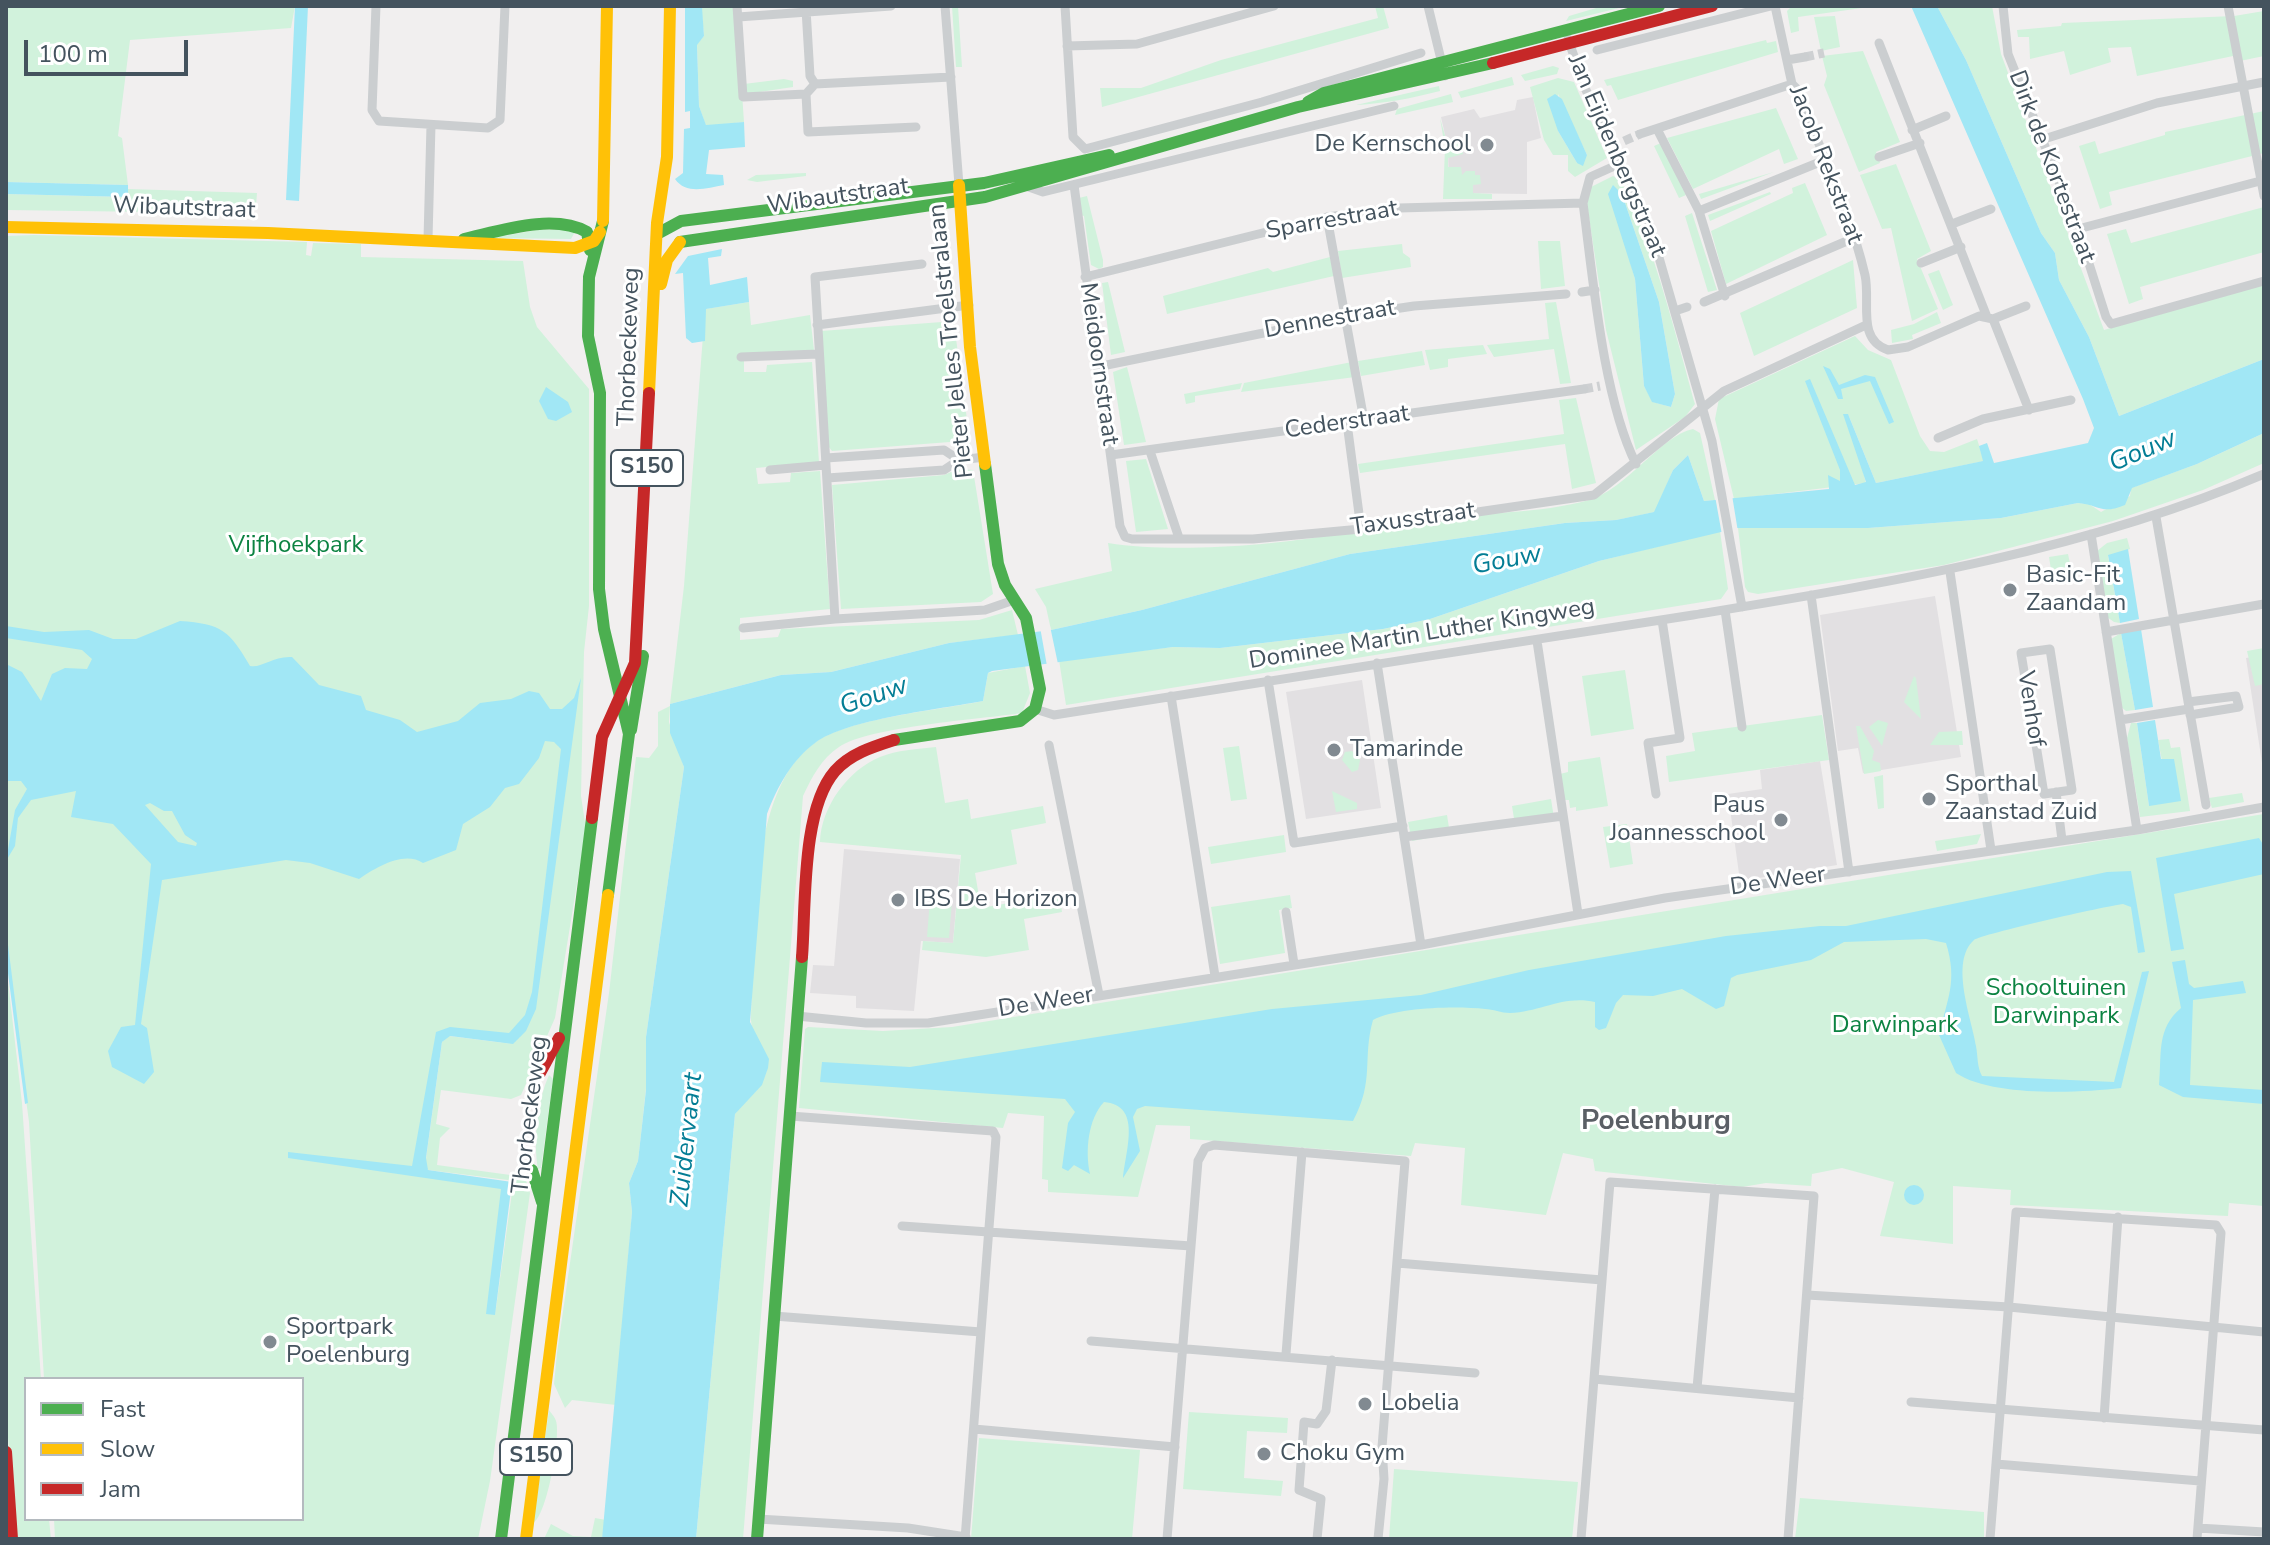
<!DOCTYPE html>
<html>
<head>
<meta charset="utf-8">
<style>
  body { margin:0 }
  #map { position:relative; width:2270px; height:1545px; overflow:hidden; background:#f1efef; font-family:"Nunito Sans",sans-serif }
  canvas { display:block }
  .frame { position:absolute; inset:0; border:8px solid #44535e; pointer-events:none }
  .legend { position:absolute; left:24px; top:1377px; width:280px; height:144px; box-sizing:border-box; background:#fff; border:2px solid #b4babf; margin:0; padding:10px 14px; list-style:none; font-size:24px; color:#44535e }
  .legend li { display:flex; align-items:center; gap:16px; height:40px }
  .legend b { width:40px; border:2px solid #b4babf }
  .scale { position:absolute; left:24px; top:40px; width:164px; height:36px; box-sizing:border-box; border:4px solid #44535e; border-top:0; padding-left:10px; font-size:24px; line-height:28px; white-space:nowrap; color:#44535e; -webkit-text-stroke:6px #fff; paint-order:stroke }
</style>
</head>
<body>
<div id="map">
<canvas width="2270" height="1545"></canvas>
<div class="frame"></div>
<ul class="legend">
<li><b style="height:10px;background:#4caf50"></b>Fast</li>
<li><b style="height:10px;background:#ffc107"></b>Slow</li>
<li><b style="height:10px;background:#c62828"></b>Jam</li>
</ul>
<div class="scale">100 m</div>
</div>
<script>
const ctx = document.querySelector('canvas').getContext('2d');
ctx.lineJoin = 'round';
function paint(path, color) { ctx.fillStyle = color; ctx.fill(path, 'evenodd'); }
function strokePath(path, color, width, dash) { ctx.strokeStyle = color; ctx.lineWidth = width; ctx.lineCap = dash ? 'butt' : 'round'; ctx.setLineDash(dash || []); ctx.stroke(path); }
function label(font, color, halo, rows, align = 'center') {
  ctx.font = font + ' "Nunito Sans",sans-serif'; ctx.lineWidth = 6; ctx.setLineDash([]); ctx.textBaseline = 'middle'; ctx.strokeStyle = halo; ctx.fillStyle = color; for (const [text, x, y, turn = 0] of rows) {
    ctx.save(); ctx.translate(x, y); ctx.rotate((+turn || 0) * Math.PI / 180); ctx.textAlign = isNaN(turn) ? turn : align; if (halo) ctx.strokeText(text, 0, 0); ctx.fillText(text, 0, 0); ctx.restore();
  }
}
paint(new Path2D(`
  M1533,97L1541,138L1527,142V194L1449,193L1448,148L1441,117L1474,109L1480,118L1515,110L1517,100Z
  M1935,596L1961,757L1863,773L1858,748L1838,751L1820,615Z
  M2264,655V776L2246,658Z
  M1362,680L1381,808L1306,819L1286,692Z
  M1820,761L1837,865L1740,881L1728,794L1762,789L1760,770Z
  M844,849L960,859L953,943L921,941L914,1011L856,1008V996L810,993L813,965L834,966Z`), '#e2e0e2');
paint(new Path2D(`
  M6,6H295L291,28L130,40L118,136L122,138L128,185L6,182Z
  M701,6H736L744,122L706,126L699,106L697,44L704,36Z
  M952,6H958L962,67H956Z
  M1375,6H1383L1389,28L1102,107L1100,88H1141L1221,60L1378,18Z
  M1603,6H1627L1566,21L1569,16Z
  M1792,6H1876L1798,17L1799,31L1791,33L1787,11Z
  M1937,6H1992L2001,54L2104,330L2264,283V359L2119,416L2089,337L2059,280L2055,253L2041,233L1966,60Z
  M2264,11V56L2240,61L2238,55L2137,76L2131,47L2108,48L2111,62L2070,75L2064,51L2030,59L2029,37H2018L2017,30L2061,26L2062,23L2234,16Z
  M1835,16L1840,47L1821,51L1814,17Z
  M1766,40L1767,43L1776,41L1778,52L1618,100L1611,85L1607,86L1604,80Z
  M1863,51L1900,142L1876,152L1880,163L1859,172L1824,85L1827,76L1822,56Z
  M1553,66L1559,68L1557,74L1525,81L1521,75Z
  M1512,77L1514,85L1461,98L1458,92Z
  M1558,78L1574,82L1607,158L1575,177L1568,171V155H1553L1544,140L1530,87ZM1558,94L1587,155L1577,163L1558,131Z
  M784,79L793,81V87L746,94L744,84Z
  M1439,86L1440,91C1408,99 1388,103 1356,105Z
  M1451,94L1453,102L1395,115L1397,109Z
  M1776,108L1798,159L1784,164L1779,149L1693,189L1667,138Z
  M2264,111V153L2109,192L2112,205L2100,209L2079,146L2095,141L2099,154L2165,135V132Z
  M1440,118L1447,142L1460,140L1463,154L1448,158V167H1461L1462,175L1466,171H1475V175H1480L1481,184L1473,185V193L1492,194V199H1443L1445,148Z
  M1661,143L1686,195L1679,198L1654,146Z
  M1896,164L1931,251L1917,259L1938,309L1912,321L1891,228L1882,229L1860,175Z
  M1774,172L1701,199L1699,194Z
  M806,173V176L757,182L747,180L756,175Z
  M1613,176C1639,185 1685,369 1695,404L1685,417L1636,450L1606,330L1587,204L1591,187ZM1622,194L1659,302L1675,394L1671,407L1653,402L1644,386L1635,279L1626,247Z
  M1805,183L1827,235L1726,284L1711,231L1793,193L1792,188Z
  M128,189L257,193L256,206L151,212L6,210V194L128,197Z
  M1770,192L1771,194L1710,221L1708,215Z
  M1087,196L1103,260V267L1099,269L1091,265L1084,216L1081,215L1079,198Z
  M2264,207V252L2140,287L2143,299L2129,304L2107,234L2126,229L2131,243Z
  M1692,213L1717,290L1708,292L1685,216Z
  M537,230H576L571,239L492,238Z
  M34,235L307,242L306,255L311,256L313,243L361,244V257L523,261L530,307L537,327L589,389V606L584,652L581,796L586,829L555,1018L521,1095L511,1099L441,1090L436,1124L450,1128L440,1138L437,1165L525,1177L530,1193L490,1481L478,1539H55L54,1519H302V1379H44L29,1122L6,951V236ZM442,1033L513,1044L449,1036L442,1042L425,1166L428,1170L508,1180L513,1185L495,1315L507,1185L419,1171Z
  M1538,241H1560L1565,286L1541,289Z
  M1402,244L1403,253L1410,258L1411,267L1342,278L1338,251Z
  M1330,257L1334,276L1167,314L1163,296L1268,268L1273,272Z
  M1853,260L1857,308L1754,356L1740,313Z
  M1939,270L1953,305L1943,310L1928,274Z
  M1108,282L1125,352L1111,355L1102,283Z
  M749,302L751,325L810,315L814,350L744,356V372H766L767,365L812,362L819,462L756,468L758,484L790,482L791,473L820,471L830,609L740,618V640L778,637L781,629L979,620L1012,610L1018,635L949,643L831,672L781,675L670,704L684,586L705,309Z
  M1556,302L1571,383L1560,384L1554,349L1494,357L1487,345L1549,339L1545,303Z
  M1937,312L1941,323L1912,335L1913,339L1892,343L1891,330L1914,324Z
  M942,322L954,324L971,449L958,450L950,442L832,451L828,446L821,331Z
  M1855,336L1868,350L1891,360L1920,436L1930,451L1944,452L1977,439L1984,461L1876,483L1848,414L1866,483L1734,499L1715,419L1719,399Z
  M1483,345L1487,354L1448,359V367L1430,370L1425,350Z
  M1422,351L1425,365L1361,376L1358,361Z
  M1352,362L1355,377L1241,392L1244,383Z
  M1127,367L1146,442L1124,445L1113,372Z
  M1242,383L1240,389L1195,396V402L1186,404L1184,394Z
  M1576,398L1596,483L1572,489L1565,444L1360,473L1358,464L1564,434L1559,400Z
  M1693,429L1700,433L1715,500L1704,501L1688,455L1673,470L1655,512L1616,520L1565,523L1350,554L1142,610L1051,630L1046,607L1035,589L1112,571L1108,543C1171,553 1267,546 1331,535C1365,530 1399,521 1433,518C1484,512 1539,514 1589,500C1627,489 1660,436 1693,429Z
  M2264,433V463L2203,490L2113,521L1944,565L1758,594L1748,592L1745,587L1738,528H1868L2001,518L2078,503L2089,504L2101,512L2130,496L2131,488L2197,464Z
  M1146,459L1168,529L1136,532L1126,461Z
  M958,469L973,470L993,594L981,602L841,609L832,485L944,475Z
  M1720,531L1728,589L1721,599L1066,705L1059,660L1173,647L1220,648L1383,629L1430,619L1599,561Z
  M2127,538L2130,549L2108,556L2120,623L2114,622L2107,617L2097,551L2107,543Z
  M2068,554L2072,573L2052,576L2049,557Z
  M2121,633L2135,710L2126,711L2121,707L2111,639Z
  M2264,648V684L2255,686L2247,651Z
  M1025,666L1030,693L1022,713C982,719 867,727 839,747C821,759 812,777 803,796L743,1539H696L735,1114C742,1102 756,1094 762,1082C780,1051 749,1044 751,1015C756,937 746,788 817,741C852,718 940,710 983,701L988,673Z
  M1625,670L1634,729L1591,736L1582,676Z
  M1914,676L1916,678L1921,719L1904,702Z
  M670,706L669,722L684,767L646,1037V1089L638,1161L629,1183L632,1212L616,1405L572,1400L565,1408L554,1384L557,1353L609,993L636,757L649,758L658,746V712Z
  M1822,715L1829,760L1669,782L1666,756L1695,751L1692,733Z
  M1878,720L1888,723L1882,746L1869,727Z
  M2131,723H2137L2149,806L2173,759L2162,761L2158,740L2169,739L2171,748L2180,747L2190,811L2140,817L2127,738Z
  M1856,726H1860L1874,751L1872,760L1880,763L1881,771L1864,774Z
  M1962,731L1963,745H1930L1939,732Z
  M1239,746L1247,799L1231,801L1223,748Z
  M936,747L945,803L968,799L971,819L1043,806L1046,823L1011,830L1017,864L975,873L981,908L1059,894L1062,912L1024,919L1029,950L986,957L922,950L923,941L953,943L961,855L820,842C821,807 848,770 880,757C897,750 917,749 936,747Z
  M1352,751L1360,760L1358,770L1352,772L1342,760L1345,752Z
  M1600,757L1608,806L1576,811V807L1570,808L1569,800H1564L1560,774L1568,772V762Z
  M1883,775L1884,808L1878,809L1874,777Z
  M1332,791L1357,803V809L1336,812Z
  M2242,793L2244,802L2212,808L2209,798Z
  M1551,799L1554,818L1515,825L1512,806Z
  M2264,814V1206L2229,1203L2228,1216L2010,1205L2011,1190L1953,1186V1244L1880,1236L1894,1182L1842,1168L1812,1174L1811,1186L1766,1183L1742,1187L1595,1171L1593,1159L1563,1153L1546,1215L1461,1205L1465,1148L1415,1143L1411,1156L1190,1139V1126L1156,1125L1138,1197L1048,1192V1180L1042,1179L1044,1116L1008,1113L1003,1128L799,1108L805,1029L808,1027L883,1031L952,1027Z
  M1447,815L1450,834L1412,841L1408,822Z
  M1627,824L1633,864L1610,868L1603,827Z
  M1981,834L1977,844L1937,851L1935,841Z
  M1284,835L1286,852L1211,864L1208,847Z
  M1290,895L1292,908L1279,910L1285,953L1220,964L1211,907Z
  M930,899L952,901L949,938L927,937Z
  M6,964L22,1103L41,1379H26V1519H49L51,1539H15L6,1408Z
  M549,1075L553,1079L541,1168L538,1169C533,1140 537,1102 549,1075Z
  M549,1410C551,1413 555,1417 556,1421C561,1436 547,1516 533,1523Z
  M1189,1412L1288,1418L1287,1433L1247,1431L1244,1478L1283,1481L1281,1496L1183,1489Z
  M979,1438L1140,1450L1132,1539H971Z
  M1394,1469L1578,1482L1572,1539H1389Z
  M1800,1498L1984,1512V1539H1795Z
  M595,1518L606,1520L602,1539H544L551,1524L573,1536L591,1537Z`), '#d1f2dc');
paint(new Path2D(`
  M295,6H308L299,201L286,200Z
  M685,6L702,7L704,36L697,45L699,106L706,125L744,122L745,147L709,150L706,174L723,175L724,185C707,188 686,195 675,179L683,173L684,129L690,128V111L685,112Z
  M1911,6H1937L1966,60L2041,233L2055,253L2059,280L2089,337L2119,416L2264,359V433L2197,464L2132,488L2125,505C2101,515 2100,505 2078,503L2001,518L1868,528H1738L1599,561L1430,619L1383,629L1220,648L1173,647L992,671L988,673L983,701C942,709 846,719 815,743C792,760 777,787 767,814L750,1022L769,1059L768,1068L762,1085L735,1114L696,1539H602L632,1212L629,1183L638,1161L646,1090V1037L684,767L670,733V704L781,675L831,672L949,643L1051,630L1142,610L1350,554L1565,523L1616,520L1654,512L1673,470L1688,455L1704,501L1829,489L1828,475L1840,481V470L1805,381L1810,379L1855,485L1866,482L1843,414H1848L1876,483L1983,461L1979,446L1987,443L1994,463L2088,443L2094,428L2083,399Z
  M1555,94L1562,99L1587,155L1583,166L1577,163L1558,131L1547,99Z
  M6,182L128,185V197L6,194Z
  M1613,185L1622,194L1659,302L1675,394L1671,407L1652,402L1644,386L1635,279L1608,194Z
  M722,249L721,256L708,258L710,285L747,277L749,302L706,309L705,341L692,343L686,338L683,273L675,274L688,256Z
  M1823,366L1830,369L1839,385L1865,375L1875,377L1894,422L1889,424L1870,381L1841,389L1843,399H1838Z
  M546,387L568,402L572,412L556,421L548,419L539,401Z
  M2128,549L2139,619L2120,623L2108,555Z
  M180,621C222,624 229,630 250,666C263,668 272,656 292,657L319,685L361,696L366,710L400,720L417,732L458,721L480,703L511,699L529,691L539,693L550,709H562L574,698L581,678L536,1009L526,1031L513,1044L450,1036L442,1042L426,1158L428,1170L512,1182L495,1315L486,1314L501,1189L288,1158V1152L412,1166L436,1032L450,1027L509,1033L525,1015L532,992L561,749L554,742L545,741L539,758L519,784L505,788L490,807L463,824L456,850L423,863C404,850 375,868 359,879L310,863L286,860L162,880L141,1024L147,1028L154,1072L144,1084L112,1067L108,1051L121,1027L135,1025L151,864L113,824L71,817L76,791L31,800L18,818L15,846L6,861L15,810L27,789L21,781H6V664L22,672L41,701L52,674L65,668L87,669L92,659L82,650L6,638V626L44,632L89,630L113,639H136ZM150,803L164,811H172L185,835L197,843L196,846L178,842L145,805Z
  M2141,629L2153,707L2135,710L2121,633Z
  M2155,720L2161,759H2174L2181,801L2149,806L2137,723Z
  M2259,838L2264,846V874L2174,894L2184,949L2171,951L2156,858Z
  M2131,871L2145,952L2138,953L2131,907L2123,904C2106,906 1982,934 1974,940C1949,962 1972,1019 1976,1046C1978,1057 1977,1067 1982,1076L2114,1082L2142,972L2149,971L2121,1088C2078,1093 1992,1097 1956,1073L1939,1035C1947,999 1958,982 1946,943L1926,939L1844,942L1811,960L1737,975L1731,978L1724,1006L1716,1009L1682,989L1653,996L1623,995L1616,1003L1606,1028L1599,1030L1595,1027V1002C1563,995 1541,1012 1510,1013C1501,1013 1493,1009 1485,1009C1457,1006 1398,1007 1373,1020C1362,1059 1375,1080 1353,1121L1145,1106L1137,1109L1133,1117L1140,1151L1123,1178C1126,1149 1142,1105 1104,1102C1088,1119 1085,1151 1090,1174L1074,1165L1068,1171L1062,1168L1068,1123L1075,1112L1065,1099L820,1082L822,1062L910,1067L1272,1009L1421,995L1529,970L1726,936L1820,926H1846L2107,872Z
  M6,929L28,1103L25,1104L6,958Z
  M2185,960L2189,984L2194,988L2243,981L2246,993L2193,1000L2190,1085L2264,1090V1104L2183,1097L2159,1085C2162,1054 2156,1029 2181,1008L2172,962Z
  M1904 1195a10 10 0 1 1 20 0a10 10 0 1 1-20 0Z`), '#a1e7f5');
paint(new Path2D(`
  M1732,495L1738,532L1722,535L1715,496Z
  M1050,626L1058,664L1047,666L1040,627Z`), '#f1efef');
strokePath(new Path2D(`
  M1805,57L1824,53
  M1624,141L1640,134
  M1584,389L1600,386`), '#ced0d2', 9, [9, 4.5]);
strokePath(new Path2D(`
  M376,6L372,110L379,121L488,128L500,120L505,6
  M737,6L743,97L806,94
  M945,6L959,185
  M1065,6L1073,137L1085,149L1262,102L1421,53
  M1428,6L1445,76
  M1775,6L1792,84L1797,89C1820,150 1850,211 1865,275C1871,302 1856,339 1888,350L1908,347L1979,316L1993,319L2026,306
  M2003,6L2008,54L2078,229L2106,317L2111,324L2264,281
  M2228,6L2264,196
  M806,9L810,76L815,84
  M738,17L891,6
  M1568,39L1585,88L1649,223L1712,441L1742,607
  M1879,43L1987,317
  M1067,46L1137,44L1274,6
  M1597,50L1771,6
  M1787,60L1805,57
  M916,127L808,132L806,94L815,84L951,77
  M1657,129L1699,211L1725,296
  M1912,130L1946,116
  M1640,134L1792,84
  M2041,140L2157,103L2264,82
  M1879,157L1920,143
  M1619,164L1590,177L1583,203C1593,278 1603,398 1636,464
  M1074,185L1120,526L1125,537L1132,539H1253L1361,529L1594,495L1724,391L1866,325
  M1026,186L1043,192L1394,106
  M1699,211L1825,160
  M1327,217L1364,420
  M1952,224L1991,209
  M2078,229L2264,180
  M428,239L431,125
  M1921,263L1961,247
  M1085,277L1327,217L1399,208L1583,203
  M1582,292L1595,290
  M1704,302L1854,238
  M1675,311L1687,307
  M1993,319L2029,410
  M817,325L969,305
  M741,357L818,354
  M1097,367L1347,316L1414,306L1566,294
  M1347,423L1361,529
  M1938,438L1983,419L2071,400
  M1150,451L1179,538
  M1111,455L1584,389
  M826,458L944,450L959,460
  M770,470L826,465
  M827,478L944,470L959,460L985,457
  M2156,517L2206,805
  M2091,534L2137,830
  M1950,572L1991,850
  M1811,595L1849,872
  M1725,610L1742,727
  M835,619L985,610L1014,600
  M743,628L835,619L815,277L922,264
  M2106,632L2264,604
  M1537,641L1578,914
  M2050,649L2072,790L2044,794L2021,653Z
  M1377,663L1421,945
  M1268,680L1294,843L1403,826
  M1171,696L1215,976
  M2188,702L2236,696L2239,707L2190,715
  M1035,709L1054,715C1267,680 1480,649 1693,615C1887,583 2081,552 2264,474
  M2120,720L2189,709
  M1049,745L1099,995
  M2056,792L2062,840
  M1656,794L1648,743L1680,738L1662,620
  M1404,837L1563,816
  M1286,912L1294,964
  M797,1016L866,1023H928L1421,945L1665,898L2137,830L2264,807
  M790,1116L993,1131L996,1137L965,1539
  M902,1226L1191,1246
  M1397,1263L1602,1280
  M1807,1295L2009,1307L2264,1332
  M774,1316L981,1332
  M1091,1341L1475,1373
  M1286,1354L1302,1152
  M1594,1379L1799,1398
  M1697,1388L1715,1189
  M1911,1402L2264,1430
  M2104,1418L2118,1217
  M974,1429L1175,1447
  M1996,1464L2200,1481
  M758,1519L908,1528L966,1537
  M2198,1528L2264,1532
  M1167,1539L1198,1161L1205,1148L1214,1145L1405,1161L1382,1447L1384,1479L1378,1539
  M1317,1539L1321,1499L1299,1490L1304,1422L1317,1424L1326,1411L1332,1360
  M1581,1539L1610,1182L1814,1196L1788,1539
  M1990,1539L2016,1212L2216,1225L2221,1233L2197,1539`), '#cbced0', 9);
strokePath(new Path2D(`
  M1308,102L1324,93L1659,6
  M603,221L589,277L588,336L600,393L599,589L604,629L629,734L608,895
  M657,234L681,221L984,183L1109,155
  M464,239C500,231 553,213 587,232L590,250
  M680,242L985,197L1298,107L1493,63
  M631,730L643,656
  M894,740L1020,721L1035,709L1040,689L1026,618L1005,585L998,564L985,464
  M532,1170L542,1202
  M501,1539L592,818
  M757,1539L802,957`), '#4caf50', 12);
strokePath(new Path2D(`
  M959,185L970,347L985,464
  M603,221L607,6
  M6,227L268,233L575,248L594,241L600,232
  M661,284L667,260L680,242
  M649,393L657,223L667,157L670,6
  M526,1539L608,895`), '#ffc107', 12);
strokePath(new Path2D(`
  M1493,63L1712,6
  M592,818L602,737L635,663L649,393
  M802,957C806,907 801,810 835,771C850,754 872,747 894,740
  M540,1073L559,1038
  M6,1452L12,1539`), '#c62828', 12);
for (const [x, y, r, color] of [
  [1487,145,8,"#818a91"],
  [2010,590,8,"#818a91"],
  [1334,750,8,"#818a91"],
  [1929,799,8,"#818a91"],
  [1781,820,8,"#818a91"],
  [898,900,8,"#818a91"],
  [270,1342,8,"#818a91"],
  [1365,1404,8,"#818a91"],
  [1264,1454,8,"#818a91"]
]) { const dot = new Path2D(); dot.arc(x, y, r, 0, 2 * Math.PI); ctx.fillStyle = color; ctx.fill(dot); strokePath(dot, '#fff', 3); }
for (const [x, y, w] of [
  [647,468,72],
  [536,1457,72]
]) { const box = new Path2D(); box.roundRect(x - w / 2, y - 18, w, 36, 6); ctx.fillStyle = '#fff'; ctx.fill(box); strokePath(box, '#44535e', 2); }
label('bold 22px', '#44535e', null, [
  ["S150",647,468],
  ["S150",536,1457]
]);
label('24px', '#44535e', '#fff', [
  ["De Kernschool",1471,145,"right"],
  ["Basic-Fit",2026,576],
  ["Zaandam",2026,604],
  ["Tamarinde",1350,750],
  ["Sporthal",1945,785],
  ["Zaanstad Zuid",1945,813],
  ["Paus",1765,806,"right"],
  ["Joannesschool",1765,834,"right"],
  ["IBS De Horizon",914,900],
  ["Sportpark",286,1328],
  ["Poelenburg",286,1356],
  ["Lobelia",1381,1404],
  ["Choku Gym",1280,1454]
], 'left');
label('24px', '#44535e', '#fff', [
  ["Jan Eijdenbergstraat",1616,156,67],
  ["Jacob Rekstraat",1825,165,69],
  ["Dirk de Kortestraat",2051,167,69],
  ["Wibautstraat",838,197,-8],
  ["Wibautstraat",184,209,2],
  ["Sparrestraat",1332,221,-10],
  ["Dennestraat",1330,320,-10],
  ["Pieter Jelles Troelstralaan",952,341,-96],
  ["Thorbeckeweg",630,347,-88],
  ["Meidoornstraat",1098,364,82],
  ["Cederstraat",1347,423,-8],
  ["Taxusstraat",1413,520,-8],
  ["Dominee Martin Luther Kingweg",1422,635,-9],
  ["Venhof",2030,709,81],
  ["De Weer",1778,882,-8],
  ["De Weer",1046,1003,-9],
  ["Thorbeckeweg",531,1115,-83]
]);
label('24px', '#0c8342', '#fff', [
  ["Vijfhoekpark",296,546],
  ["Schooltuinen",2056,989],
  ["Darwinpark",2056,1017],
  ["Darwinpark",1895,1026]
]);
label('italic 26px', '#037d95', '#fff', [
  ["Gouw",2143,452,-23],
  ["Gouw",1507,561,-11],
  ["Gouw",874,697,-19],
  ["Zuidervaart",688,1140,-84]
]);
label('bold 28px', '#5a5f65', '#fff', [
  ["Poelenburg",1656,1122]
]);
</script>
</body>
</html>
